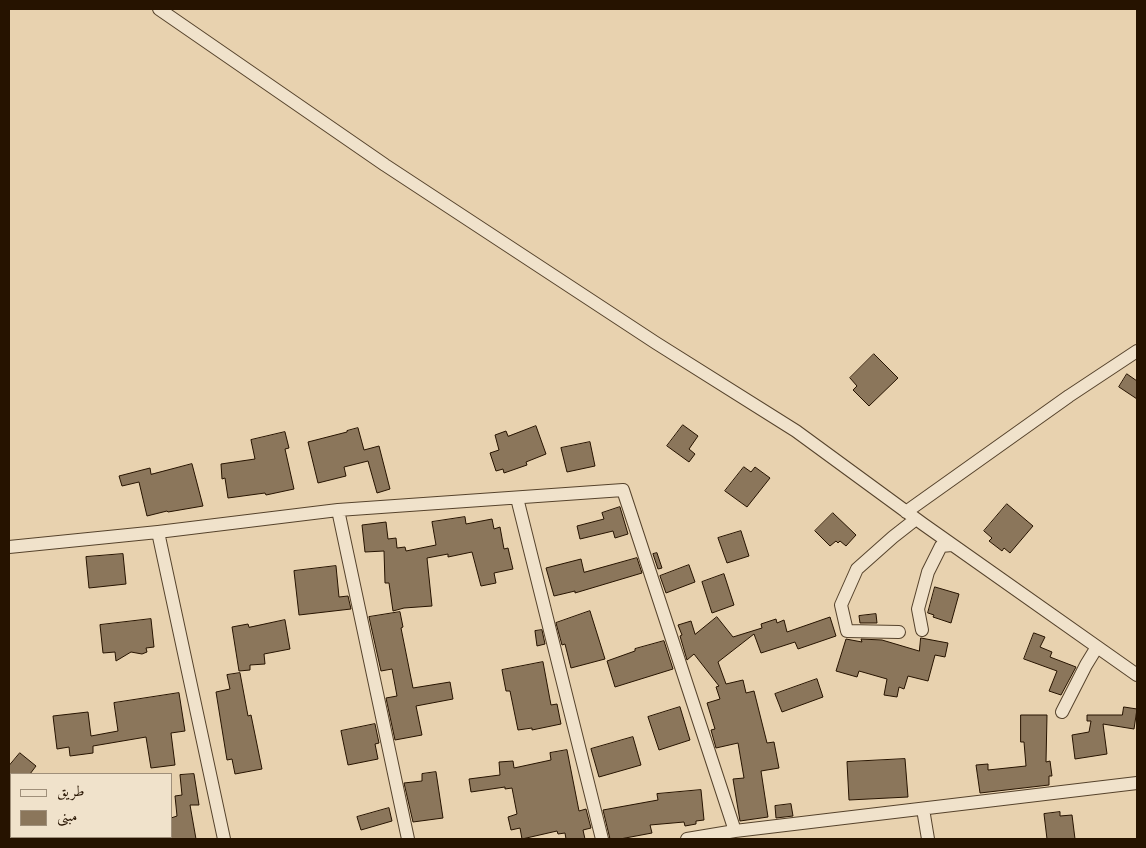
<!DOCTYPE html>
<html>
<head>
<meta charset="utf-8">
<style>
  body { margin:0 }
  #map { position:relative; width:1146px; height:848px; overflow:hidden; background:#e8d2af; font-family:Vollkorn,Amiri,serif }
  canvas { display:block }
  .frame { position:absolute; inset:0; border:10px solid #261300; pointer-events:none }
  .legend { position:absolute; left:10px; top:773px; width:162px; height:65px; box-sizing:border-box; background:#f0e2cb; border:1px solid #9f8f7a; margin:0; padding:6px 9px; list-style:none; font-size:15px; color:#261300 }
  .legend li { display:flex; align-items:center; gap:10px; height:25px }
  .legend b { width:25px; border:1px solid #9f8f7a }
</style>
</head>
<body>
<div id="map">
<canvas width="1146" height="848"></canvas>
<div class="frame"></div>
<ul class="legend">
<li><b style="height:6px;background:#f0e2cb"></b>طريق</li>
<li><b style="height:14px;background:#8b765b"></b>مبنى</li>
</ul>
</div>
<script>
const ctx = document.querySelector('canvas').getContext('2d');
ctx.lineJoin = 'round';
function paint(path, color) { ctx.fillStyle = color; ctx.fill(path, 'evenodd'); }
function strokePath(path, color, width, dash) { ctx.strokeStyle = color; ctx.lineWidth = width; ctx.lineCap = dash ? 'butt' : 'round'; ctx.setLineDash(dash || []); ctx.stroke(path); }
const building = new Path2D(`
  M874,354L898,378L869,406L853,390L857,386L850,378Z
  M1127,374L1137,381V399L1119,387Z
  M683,425L698,436L689,449L695,454L689,462L667,446Z
  M536,426L546,454L526,462L527,465L504,473L503,469L496,471L490,453L499,450L495,435L506,431L508,436Z
  M358,428L364,450L379,446L390,489L377,493L368,461L344,467L346,476L318,483L308,442L347,432V431Z
  M285,432L289,448L285,449L294,489L266,495L265,493L228,498L225,478L222,479L221,464L255,459L251,440Z
  M590,442L595,466L567,472L561,448Z
  M192,464L203,506L168,512L167,511L147,516L139,482L122,486L119,476L150,468L151,474Z
  M744,467L751,472L755,467L770,478L747,507L725,491Z
  M1007,504L1033,526L1010,553L1004,548L1002,551L989,541L992,538L984,531Z
  M620,507L628,534L615,538L613,531L580,539L577,526L604,519L602,513Z
  M833,513L856,535L846,546L840,541L838,543L836,541L830,546L815,531Z
  M465,517L466,524L492,519L494,529L500,527L504,549L508,548L513,569L494,573L496,583L481,586L472,552L448,557V554L427,558L432,606L404,608L393,611L389,583H385L384,551L365,552L362,525L386,522L388,539L396,538L397,548L405,547L406,551L436,545L432,522Z
  M741,531L749,556L727,563L718,538Z
  M657,553L662,568L658,569L653,554Z
  M123,554L126,584L89,588L86,557Z
  M637,558L642,573L575,593V591L554,596L546,568L581,559L584,572Z
  M689,565L695,582L666,593L660,576Z
  M336,566L339,597L348,596L351,609L299,615L294,571Z
  M724,574L734,605L712,613L702,582Z
  M935,587L959,594L951,623L933,617L934,615L928,613Z
  M590,611L605,659L571,668L565,644L562,645L556,623Z
  M400,612L403,627L401,628L413,688L450,682L453,699L416,706L422,735L395,740L386,698L397,696L392,669L381,671L369,617Z
  M876,614L877,623H860L859,616Z
  M717,617L733,637L762,628L761,624L776,619L777,623L784,620L787,632L830,617L836,636L798,649L795,642L761,653L754,634L718,662L726,684L743,680L746,693L754,691L767,743L774,742L779,768L761,771L768,817L740,821L733,779L744,778L738,743L716,748L711,730L715,729L707,703L720,699L716,687L719,686L694,654L687,660L680,636L682,635L678,625L691,621L695,634Z
  M151,619L154,647L146,648L147,652L142,654L131,652L116,661L115,652L103,653L100,625Z
  M285,620L290,649L264,654L265,664L250,665V670L239,671L232,627L248,624L249,627Z
  M542,630L545,644L537,646L535,631Z
  M1034,633L1045,637L1040,647L1052,652L1050,657L1076,667L1061,695L1049,691L1057,671L1024,659Z
  M921,638L948,643L945,657L935,655L928,681L908,676L904,689L899,687L897,697L884,695L887,679L859,671L857,677L836,671L846,639L862,642L861,639L882,640L919,651Z
  M664,641L673,669L615,687L607,661L635,651V649Z
  M543,662L551,705L557,704L561,724L532,730V728L518,730L510,691H506L502,670Z
  M240,673L248,716L251,715L262,769L235,774L232,759L227,760L216,692L230,689L227,675Z
  M817,679L823,697L782,712L775,694Z
  M179,693L185,731L171,733L175,765L151,768L146,737L93,746V753L70,756L69,747L57,749L53,716L88,712L91,736L118,731L114,703Z
  M680,707L690,740L659,750L648,717Z
  M1124,707L1137,709L1134,729L1103,724L1107,754L1075,759L1072,735L1089,732L1091,721H1087V715H1122Z
  M1021,715H1047L1046,762L1050,761L1052,776H1049V785L980,793L976,765L988,764V770L1026,766L1024,742H1021Z
  M375,724L379,743L375,744L378,759L348,765L341,731Z
  M633,737L641,765L599,777L591,749Z
  M567,750L579,811L586,809L591,828L583,830L585,839H566L565,833L558,834L557,831L522,839L520,828L511,830L508,817L517,814L512,788L505,789V787L471,792L469,779L500,775L499,762L513,761L514,768L551,760L550,753Z
  M20,753L36,766L30,774H9V766Z
  M905,759L908,797L849,800L847,762Z
  M436,772L443,818L413,822L404,783L422,781V774Z
  M194,774L199,805H190L196,839H171V818L177,816L175,796L182,795L180,775Z
  M701,790L704,820L696,821V824L685,826L684,822L650,825L652,833L620,839H610L603,810L658,800L657,794Z
  M791,804L793,816L776,818L775,806Z
  M389,808L392,821L361,830L357,817Z
  M1060,812V816L1072,815L1075,839H1047L1044,814Z`);
paint(building, '#8b765b');
strokePath(building, '#261300', 1);
const minor = new Path2D(`
  M159,9L385,165L656,343L796,431L923,524L1137,675
  M517,498L602,839
  M338,510L408,839
  M906,512L1069,396L1137,351
  M158,532L224,839
  M9,547L158,532L338,510L623,490L735,831
  M922,630L918,609L928,572L941,546L952,545
  M899,632L847,631L841,605L857,569L893,537L916,519
  M1062,712L1086,665L1097,647
  M923,809L928,839
  M687,839L735,831L1137,783`);
strokePath(minor, '#56432c', 14);
strokePath(minor, '#f0e2cb', 12);
</script>
</body>
</html>
